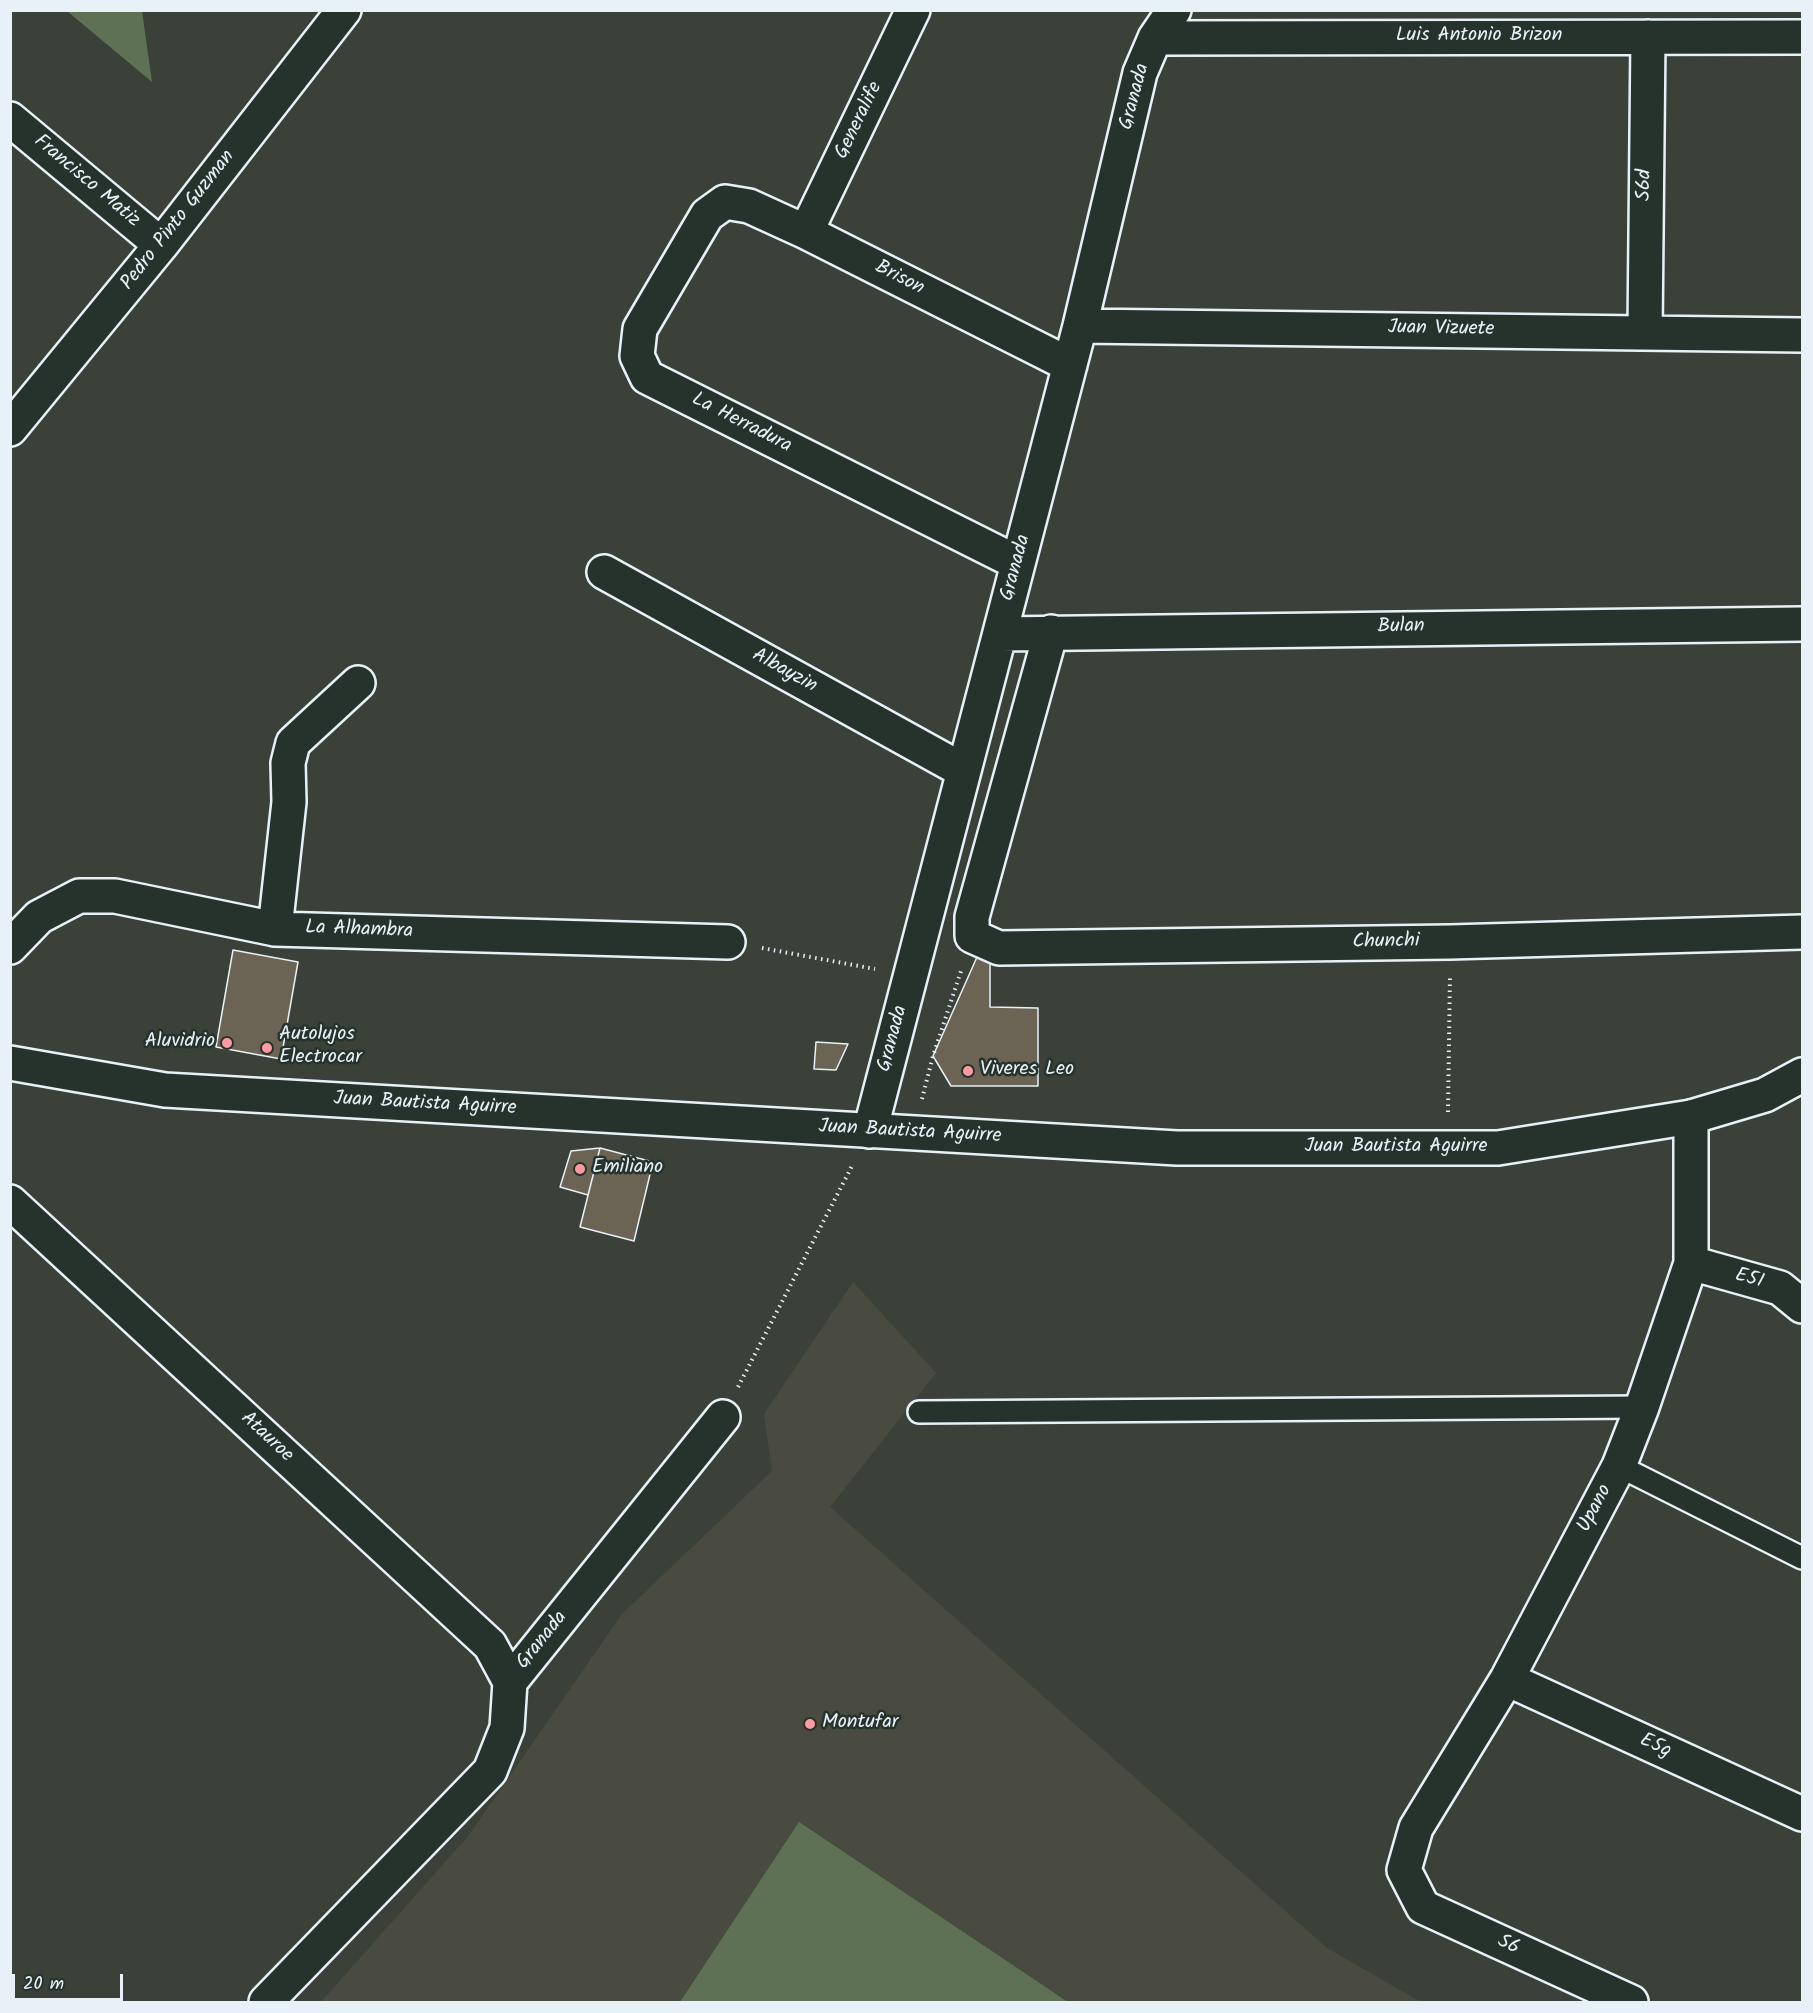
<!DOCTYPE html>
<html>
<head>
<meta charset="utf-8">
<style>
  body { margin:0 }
  #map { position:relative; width:1813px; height:2013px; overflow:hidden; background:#3b4138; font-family:Kalam,sans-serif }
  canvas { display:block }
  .frame { position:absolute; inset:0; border:12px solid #e8f1f8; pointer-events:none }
  .scale { position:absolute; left:12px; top:1974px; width:111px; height:27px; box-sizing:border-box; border:3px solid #e8f1f8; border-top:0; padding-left:8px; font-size:18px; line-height:21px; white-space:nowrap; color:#e8f1f8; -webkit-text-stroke:4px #26332d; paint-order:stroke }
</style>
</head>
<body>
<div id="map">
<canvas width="1813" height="2013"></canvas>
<div class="frame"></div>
<div class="scale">20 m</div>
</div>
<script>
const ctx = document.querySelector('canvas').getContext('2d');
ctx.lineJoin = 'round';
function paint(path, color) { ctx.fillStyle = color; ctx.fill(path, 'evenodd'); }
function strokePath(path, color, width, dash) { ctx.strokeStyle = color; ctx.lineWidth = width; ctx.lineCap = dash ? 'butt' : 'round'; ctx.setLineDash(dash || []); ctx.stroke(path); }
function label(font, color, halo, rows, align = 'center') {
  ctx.font = font + ' Kalam,sans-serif'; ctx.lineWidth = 5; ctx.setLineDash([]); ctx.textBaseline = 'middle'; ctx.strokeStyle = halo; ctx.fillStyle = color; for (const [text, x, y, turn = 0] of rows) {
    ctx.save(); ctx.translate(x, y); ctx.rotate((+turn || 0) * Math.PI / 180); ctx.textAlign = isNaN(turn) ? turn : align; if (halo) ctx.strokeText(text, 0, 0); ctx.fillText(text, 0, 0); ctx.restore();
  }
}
paint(new Path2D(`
  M853,1282L936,1373L830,1507L1327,1948L1421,2002H321L469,1835L622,1614L772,1471L764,1414Z`), '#494b40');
paint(new Path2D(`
  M67,11H142L152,82Z
  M799,1822L1068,2002H680Z`), '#5f7154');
const building = new Path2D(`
  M233,950L298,962L281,1059L216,1047Z
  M977,957H990V1007L1038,1008V1086H951L933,1056Z
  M816,1042L848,1044L836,1070L814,1069Z
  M600,1148L653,1162L634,1241L580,1227Z
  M600,1148L588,1195L560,1187L571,1151Z`);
paint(building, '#6b6353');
strokePath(building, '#e8f1f8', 1.5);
const service = new Path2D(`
  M919,1412L1642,1407
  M1619,1466L1802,1558`);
const minor = new Path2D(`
  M1155,38L1802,37
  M806,232L913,10
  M1080,326L1802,335
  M1645,332L1648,37
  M1018,563L647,377L637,356L640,329L707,215L725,202L749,206L806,232L1070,365
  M604,572L964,771
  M1051,632L972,917V936L999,948L1450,942L1802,932
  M1000,634L1802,624
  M275,929L289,802L288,763L293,743L358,683
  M10,947L39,917L79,896H115L275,929L728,942
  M870,1131L1080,326L1140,73L1155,38L1174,10
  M10,1202L490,1645L510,1682
  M1691,1263L1780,1288L1802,1306
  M1507,1679L1802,1814
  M266,2002L490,1771L507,1728L510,1682L723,1417
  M1631,2002L1423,1907L1404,1870L1416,1828L1507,1679L1619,1466L1642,1407L1691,1263V1117`);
const tertiary = new Path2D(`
  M10,119L161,245
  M10,429L161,245L344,10`);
const secondary = new Path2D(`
  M10,1063L165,1090L1177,1148H1498L1691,1117L1765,1095L1802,1075`);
strokePath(service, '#e8f1f8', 26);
strokePath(minor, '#e8f1f8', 38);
strokePath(tertiary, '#e8f1f8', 38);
strokePath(secondary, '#e8f1f8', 38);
strokePath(new Path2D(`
  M762,948L875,969
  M922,1099L933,1056L962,968
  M1448,1112L1450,975
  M738,1387L853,1164`), '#e8f1f8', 4, [1.5, 4.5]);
strokePath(service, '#26332d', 21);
strokePath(minor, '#26332d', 33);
strokePath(tertiary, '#26332d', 33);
strokePath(secondary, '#26332d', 33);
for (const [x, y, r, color] of [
  [227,1043,6,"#ff9aa2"],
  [267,1048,6,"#ff9aa2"],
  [968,1071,6,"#ff9aa2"],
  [580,1169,6,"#ff9aa2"],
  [810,1724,6,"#ff9aa2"]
]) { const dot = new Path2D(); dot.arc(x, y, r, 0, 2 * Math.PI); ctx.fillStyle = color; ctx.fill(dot); strokePath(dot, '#26332d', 2); }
label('20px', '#e8f1f8', '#26332d', [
  ["Luis Antonio Brizon",1479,37],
  ["Granada",1136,97,-75],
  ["Generalife",860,121,-64],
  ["Francisco Matiz",86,182,40],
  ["S6d",1646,185,-89],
  ["Pedro Pinto Guzman",179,221,-52],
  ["Brison",899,279,27],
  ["Juan Vizuete",1441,330,1],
  ["La Herradura",741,424,27],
  ["Granada",1017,568,-75],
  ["Bulan",1401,628,-1],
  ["Albayzin",784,672,29],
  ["La Alhambra",359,931,2],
  ["Chunchi",1386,943,-1],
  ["Granada",894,1039,-75],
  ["Juan Bautista Aguirre",425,1105,3],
  ["Juan Bautista Aguirre",910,1133,3],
  ["Juan Bautista Aguirre",1396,1148],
  ["E5I",1749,1280,16],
  ["Atauroe",266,1438,43],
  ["Upano",1596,1509,-62],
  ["Granada",543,1641,-51],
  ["E5g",1655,1747,25],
  ["S6",1508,1946,25]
]);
label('20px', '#e8f1f8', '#26332d', [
  ["Autolujos",279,1036],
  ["Electrocar",279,1059],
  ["Aluvidrio",215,1043,"right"],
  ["Viveres Leo",980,1071],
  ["Emiliano",592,1169],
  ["Montufar",822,1724]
], 'left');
</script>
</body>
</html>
